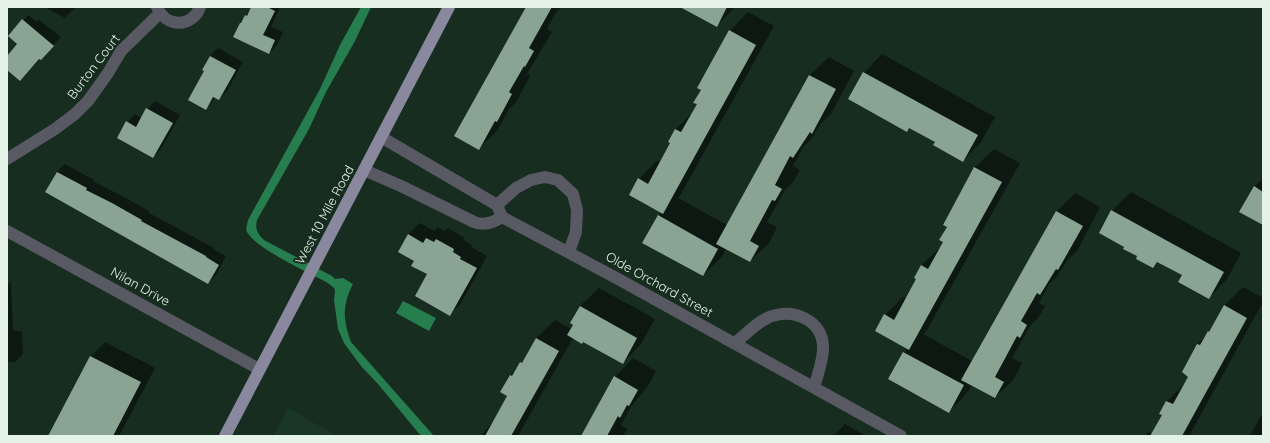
<!DOCTYPE html>
<html>
<head>
<meta charset="utf-8">
<style>
  body { margin:0 }
  #map { position:relative; width:1270px; height:443px; overflow:hidden; background:#172d20; font-family:Quicksand,sans-serif }
  canvas { display:block }
  .frame { position:absolute; inset:0; border:8px solid #e4f2e8; pointer-events:none }
</style>
</head>
<body>
<div id="map">
<canvas width="1270" height="443"></canvas>
<div class="frame"></div>
</div>
<script>
const ctx = document.querySelector('canvas').getContext('2d');
ctx.lineJoin = 'round';
function paint(path, color) { ctx.fillStyle = color; ctx.fill(path, 'evenodd'); }
function strokePath(path, color, width, dash) { ctx.strokeStyle = color; ctx.lineWidth = width; ctx.lineCap = dash ? 'butt' : 'round'; ctx.setLineDash(dash || []); ctx.stroke(path); }
function label(font, color, halo, rows, align = 'center') {
  ctx.font = font + ' Quicksand,sans-serif'; ctx.lineWidth = 4; ctx.setLineDash([]); ctx.textBaseline = 'middle'; ctx.strokeStyle = halo; ctx.fillStyle = color; for (const [text, x, y, turn = 0] of rows) {
    ctx.save(); ctx.translate(x, y); ctx.rotate((+turn || 0) * Math.PI / 180); ctx.textAlign = isNaN(turn) ? turn : align; if (halo) ctx.strokeText(text, 0, 0); ctx.fillText(text, 0, 0); ctx.restore();
  }
}
paint(new Path2D(`
  M288,408L337,436H273Z`), '#1a3725');
paint(new Path2D(`
  M361,7H371L355,41L326,92L309,129L257,220C255,229 257,233 264,240L332,276L335,279L343,278L353,284C342,306 343,319 351,342L434,436H421L378,384L361,366L344,343L338,329L334,300L335,291L334,288L328,283C310,273 253,248 246,230L248,220L320,89L340,45Z
  M403,301L436,318L429,331L396,313Z`), '#267d4e');
paint(new Path2D(`
  M44,7H76L65,18Z
  M252,7H280L271,27L283,32L277,45L269,53L240,23Z
  M527,7H562L556,12L547,29L552,32L527,74L530,76L516,102L509,109L497,131L478,149Z
  M682,7H735L716,26Z
  M748,12L774,26L681,194L678,198L727,225L810,75L829,57L854,71L831,114L821,123L812,138L803,147L793,166L800,170L793,182L785,190L767,222L777,227L769,243L750,261L726,248L722,257L703,275L658,216L662,212L639,179L657,161L661,162L672,143L676,129L694,111L698,104L702,89L730,31Z
  M28,15L37,22L39,20L61,37L20,80L7,69V57L19,44L21,23Z
  M218,48L243,62L227,91L219,99L216,97L206,109V71L210,56Z
  M882,54L995,117L981,142L963,161L936,142L910,128L907,131L864,73Z
  M155,101L180,115L161,149L153,157L127,122L135,114L141,118L147,109Z
  M994,149L1020,163L927,330L923,334L972,361L1056,212L1075,193L1100,207L1077,251L1068,259L1058,275L1049,284L1039,303L1045,306L1038,318L1030,326L1012,358L1022,363L1014,379L995,397L972,384L967,393L949,412L904,353L908,348L885,315L903,297L907,298L918,279L922,265L941,247L944,241L948,226L944,225L975,167Z
  M65,164L94,180L93,181L120,195L149,211V213L214,248L213,249L226,256L216,275L208,283L57,172Z
  M1263,178V224L1254,187Z
  M1131,192L1241,253L1227,279L1209,298L1183,275L1159,261L1153,267L1138,256L1112,211Z
  M420,223L434,231L438,227L445,231L448,228L465,238L463,240L472,245L471,247L487,256L461,303L450,314L429,274L415,261L408,234Z
  M11,283L13,331H22L23,354L15,362H7V284Z
  M1243,287L1263,298V302L1189,436H1145L1149,432L1152,434L1163,415L1160,413L1167,401L1186,383L1189,377L1198,344L1213,327L1224,306Z
  M599,288L655,319L641,344L623,363L584,341L573,338L518,436H481L497,417L508,396L502,392L511,375L525,359L536,338L555,320L571,329L580,306Z
  M105,342L155,368L119,436H49L91,356Z
  M633,358L656,371L648,386L632,405L621,425L627,429L623,436H582L615,377Z
  M1263,412V436H1250Z
  M845,424L866,436H834Z`), '#0007');
paint(new Path2D(`
  M251,7H267L275,11L263,35L275,40L269,54L233,37L240,23H241L245,15L247,16Z
  M526,7H552L529,48L534,51L525,67L524,66L509,92L512,94L497,122L495,121L479,150L454,136Z
  M680,7H727L717,27Z
  M22,19L54,46L41,60L39,59L20,81L7,70V56L17,44L8,36Z
  M729,30L756,45L663,214L629,195L638,178L648,184L670,143L668,142L675,129L681,132L697,104L693,103L701,90L697,88Z
  M210,56L236,70L219,100L213,97L206,110L188,100L204,71L202,70Z
  M863,72L978,135L963,162L933,145L935,142L909,128L907,132L848,99Z
  M809,75L836,89L812,134L810,132L793,158L790,156L775,185L782,189L775,201L772,200L750,241L759,246L750,262L716,244Z
  M146,108L173,123L153,158L117,138L126,121L136,127Z
  M974,167L1002,182L909,350L875,331L884,314L894,320L916,279L914,278L921,265L928,269L943,242L939,240L947,227L943,225Z
  M57,172L87,188L86,190L112,203L142,220L141,221L206,256V257L219,265L208,284L45,192Z
  M1254,186L1263,192V225L1239,212Z
  M1111,210L1224,272L1209,299L1178,282L1182,275L1157,262L1153,268L1136,259L1137,256L1123,249L1124,247L1099,233Z
  M1056,211L1083,226L1058,270L1056,269L1040,295L1037,293L1021,321L1027,325L1020,338L1017,336L995,377L1004,382L995,398L961,380Z
  M658,215L718,249L703,276L642,243Z
  M408,234L423,243L426,238L434,242L436,239L454,249L453,252L461,257L460,259L477,268L450,316L415,296L427,274L411,266L414,261L398,252Z
  M1224,305L1247,318L1182,436H1150L1162,415L1159,414L1166,401L1173,404L1188,377L1182,372L1197,344L1200,345L1208,331L1209,332Z
  M580,306L637,338L623,364L583,342L582,344L567,335L573,325L570,323Z
  M536,338L559,351L511,436H485L507,396L500,392L510,375L512,376L520,362L522,363Z
  M903,352L964,385L949,413L888,379Z
  M90,356L141,382L113,436H48Z
  M614,376L638,390L629,406L627,405L620,418L618,416L607,436H581Z`), '#8aa493');
strokePath(new Path2D(`
  M157,7C166,28 192,28 200,7
  M381,137L497,205L502,217L620,280L901,436
  M7,159L55,129L75,114L88,101L108,73L121,51L160,13
  M364,170L401,186L474,222C484,226 493,223 502,217
  M497,205L516,188L531,180L545,177L558,180L573,194L577,210L576,232L569,252
  M7,231L259,369
  M735,343C746,334 759,320 772,316C794,309 821,320 823,345C824,357 818,375 814,387`), '#595963', 12);
strokePath(new Path2D(`
  M225,436L449,7`), '#8a889e', 12);
label('13px', '#e4f2e8', '#172d20', [
  ["Burton Court",94,67,-53],
  ["West 10 Mile Road",325,215,-62],
  ["Olde Orchard Street",659,285,29],
  ["Nilan Drive",140,287,29]
]);
</script>
</body>
</html>
